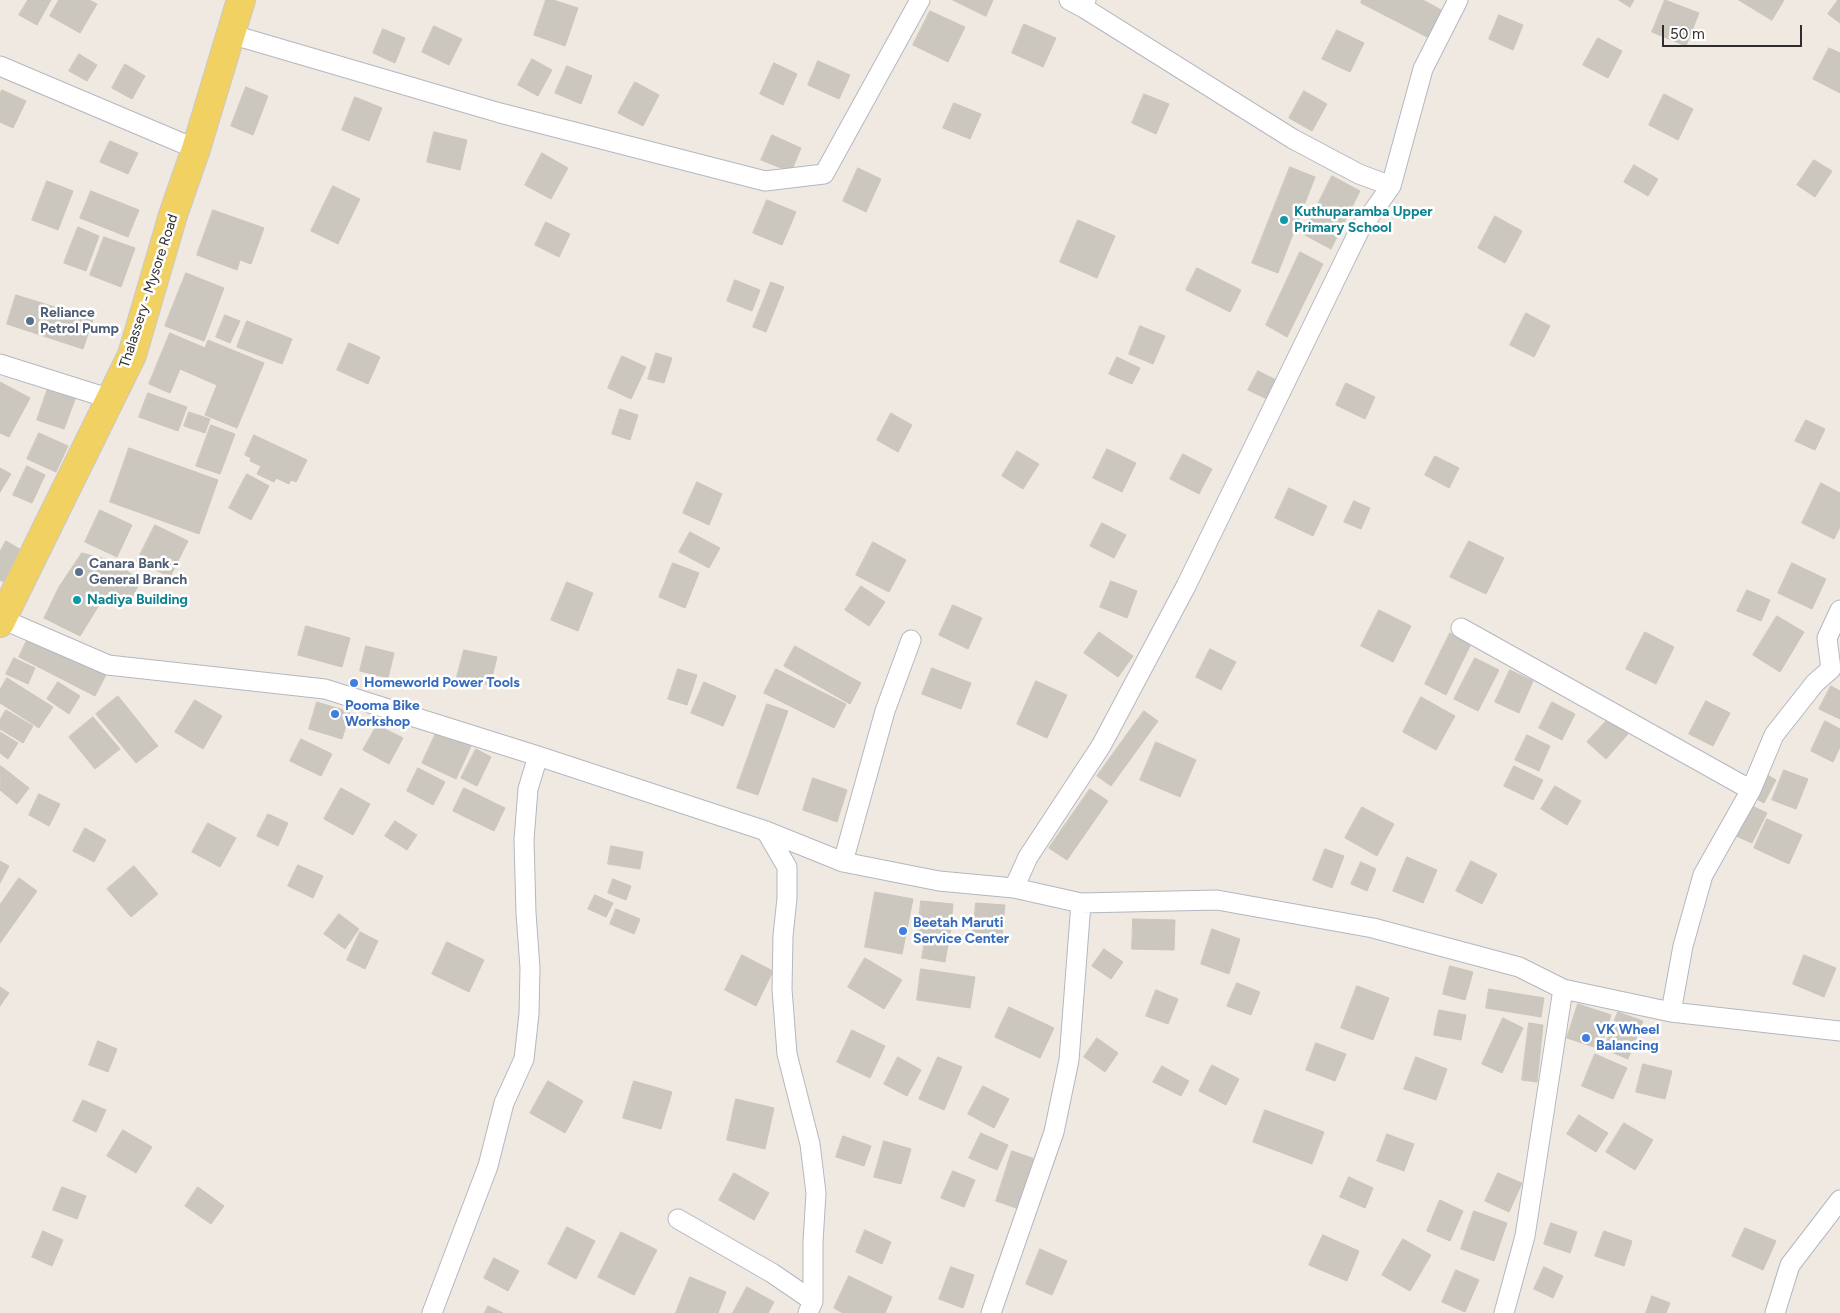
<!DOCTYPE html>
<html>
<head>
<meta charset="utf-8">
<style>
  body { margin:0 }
  #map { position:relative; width:1840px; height:1313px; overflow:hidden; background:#efe9e1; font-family:Figtree,sans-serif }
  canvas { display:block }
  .scale { position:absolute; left:1662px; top:25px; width:140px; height:22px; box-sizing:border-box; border:2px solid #2e2e2e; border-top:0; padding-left:6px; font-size:15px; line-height:18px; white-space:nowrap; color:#2e2e2e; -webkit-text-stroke:4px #fff; paint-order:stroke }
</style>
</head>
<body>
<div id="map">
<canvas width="1840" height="1313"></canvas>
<div class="scale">50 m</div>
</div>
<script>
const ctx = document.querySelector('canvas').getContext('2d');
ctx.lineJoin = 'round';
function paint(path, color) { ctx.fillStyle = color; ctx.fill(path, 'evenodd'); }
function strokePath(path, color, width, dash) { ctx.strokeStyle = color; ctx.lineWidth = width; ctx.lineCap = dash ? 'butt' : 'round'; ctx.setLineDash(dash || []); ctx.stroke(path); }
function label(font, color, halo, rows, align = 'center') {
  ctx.font = font + ' Figtree,sans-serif'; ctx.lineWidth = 5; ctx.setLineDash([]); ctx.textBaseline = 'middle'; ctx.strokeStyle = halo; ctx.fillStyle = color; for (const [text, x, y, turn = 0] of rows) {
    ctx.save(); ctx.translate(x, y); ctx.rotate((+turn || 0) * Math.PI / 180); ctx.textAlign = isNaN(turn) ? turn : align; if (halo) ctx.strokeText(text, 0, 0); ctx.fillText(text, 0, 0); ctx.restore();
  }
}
const building = new Path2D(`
  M28,0H51L37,25L19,15Z
  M59,0H89L97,4L80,33L50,16Z
  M546,0H553L578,8L565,46L534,35Z
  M953,0H993L986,16Z
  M1362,0H1423L1443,11L1429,38L1361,3Z
  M1619,0H1634L1630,7Z
  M1665,0L1699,13L1686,46L1652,32Z
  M1739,0H1784L1772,20Z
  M1838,0H1840V23L1828,14Z
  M930,11L965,27L948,62L913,45Z
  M1499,15L1523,25L1513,50L1489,39Z
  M1024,24L1056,38L1043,67L1012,53Z
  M434,26L462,39L449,65L422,52Z
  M383,29L405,38L395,63L373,53Z
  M1337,30L1364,43L1350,72L1322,59Z
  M1598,38L1622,51L1608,78L1583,65Z
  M1829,48L1840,53V93L1813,79Z
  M79,54L97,65L87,81L69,71Z
  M532,59L552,70L538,96L518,85Z
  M818,61L850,75L839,99L808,85Z
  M774,63L797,74L783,105L760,94Z
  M125,64L145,76L132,99L112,88Z
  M567,66L592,76L581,104L555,93Z
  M635,82L659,95L643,126L618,113Z
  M246,87L268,96L253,135L231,126Z
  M2,90L26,101L13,128L0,122V94Z
  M1304,91L1327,104L1312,131L1289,118Z
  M1144,94L1169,104L1156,134L1132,123Z
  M1664,94L1693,109L1678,140L1649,125Z
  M355,97L382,108L369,141L342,130Z
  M954,103L981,114L970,139L943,128Z
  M434,132L467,140L460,170L427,162Z
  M772,135L801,148L791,172L761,160Z
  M110,141L138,153L128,174L100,162Z
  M542,153L568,168L551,199L525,185Z
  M1814,160L1832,171L1815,197L1797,185Z
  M1634,165L1658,179L1648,196L1624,182Z
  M1290,167L1315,177L1278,273L1252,263Z
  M858,168L881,179L866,212L843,201Z
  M1332,176L1360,191L1331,249L1303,234Z
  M47,181L73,191L58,230L32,220Z
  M333,186L360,199L338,244L311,231Z
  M91,191L139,210L128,237L80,218Z
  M767,200L796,212L782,245L753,233Z
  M213,210L264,228L251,264L240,260L237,270L197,255Z
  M1495,216L1522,231L1505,263L1478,248Z
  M1078,220L1115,236L1097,278L1060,262Z
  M546,222L570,234L559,257L535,245Z
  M78,227L99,236L86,271L64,263Z
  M104,237L135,248L121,287L90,275Z
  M1300,252L1323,264L1287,337L1266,325Z
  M1197,268L1241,290L1230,312L1186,290Z
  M186,273L224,288L204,341L165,326Z
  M735,280L760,290L752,311L727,301Z
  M771,282L784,287L766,332L753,327Z
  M16,295L93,319L83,349L7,324Z
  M1526,313L1550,326L1534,357L1510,345Z
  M225,315L240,321L230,343L216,337Z
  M247,321L292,339L282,364L237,347Z
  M1140,326L1165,336L1153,364L1129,354Z
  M170,333L205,348L208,340L264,363L237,428L205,415L217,385L180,369L170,393L149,384Z
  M349,343L380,357L368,384L337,370Z
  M656,353L672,358L664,383L648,379Z
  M622,356L646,367L631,399L608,388Z
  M1117,357L1140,368L1132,384L1109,374Z
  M1258,371L1276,380L1267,399L1248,390Z
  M0,382L30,398L9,437L0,433Z
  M1346,383L1375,397L1365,419L1336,405Z
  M49,385L77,394L64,429L37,420Z
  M148,393L187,407L178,431L139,417Z
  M620,409L638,415L630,440L612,434Z
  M189,412L210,419L205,433L184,426Z
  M891,413L912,425L898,452L877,440Z
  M1806,420L1825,429L1815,450L1795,441Z
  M211,425L235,434L220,474L196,466Z
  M39,433L68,446L56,472L27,459Z
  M254,435L307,460L296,482L291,480L289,484L276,478L274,482L257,474L261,466L250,461L251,458L245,455Z
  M129,448L218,480L199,534L110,502Z
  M1107,449L1136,463L1122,492L1093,478Z
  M1017,451L1039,464L1023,489L1002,476Z
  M1183,454L1212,469L1199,494L1170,479Z
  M1435,456L1459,468L1449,488L1425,475Z
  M27,466L45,475L32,503L13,495Z
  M0,468L11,474L0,492Z
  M247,474L269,486L251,520L229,508Z
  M697,482L722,494L709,525L683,513Z
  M1821,483L1840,493V527L1834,539L1802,523Z
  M1289,488L1327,506L1313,536L1275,518Z
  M1354,501L1370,508L1361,529L1344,522Z
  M100,510L132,525L117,557L85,542Z
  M1102,523L1126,535L1114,558L1090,546Z
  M155,525L188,541L170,577L137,561Z
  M690,532L720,548L709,568L679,552Z
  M6,541L23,551L5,583L0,580V552Z
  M1469,541L1504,558L1486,594L1450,577Z
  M873,542L906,560L889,592L856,575Z
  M82,553L113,561L141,581L127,606L106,594L80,636L44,618L59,587Z
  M673,563L699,573L685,608L659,597Z
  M1792,563L1826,579L1812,609L1778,593Z
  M1111,581L1137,591L1127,618L1100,607Z
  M567,582L593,593L578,631L551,620Z
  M861,586L885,602L869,626L845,610Z
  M1747,590L1770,600L1761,621L1737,611Z
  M953,605L982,618L968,649L939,635Z
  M1379,610L1411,626L1393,662L1361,646Z
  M1777,616L1804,632L1780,672L1753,655Z
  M306,626L350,638L342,667L298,655Z
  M1099,632L1133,656L1118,677L1084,653Z
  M1645,632L1674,647L1656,684L1626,669Z
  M1450,633L1471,644L1446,695L1425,684Z
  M30,634L107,673L95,696L19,657Z
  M366,646L394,653L388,678L360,671Z
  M795,646L861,683L850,704L784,666Z
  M1210,649L1236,662L1221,690L1196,677Z
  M464,650L497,657L490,685L457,677Z
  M14,658L35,668L28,684L6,674Z
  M1475,658L1499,670L1478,711L1454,699Z
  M932,668L971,683L961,709L922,694Z
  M678,669L697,675L687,705L668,699Z
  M776,669L846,704L834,728L764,693Z
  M1510,670L1533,681L1519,713L1495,702Z
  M7,678L53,707L39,728L0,703V690Z
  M1036,681L1067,695L1047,738L1017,724Z
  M58,682L80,696L69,714L47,699Z
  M704,682L736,696L723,726L691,713Z
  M1831,686L1840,691V719L1819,709Z
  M118,696L158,746L136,763L96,714Z
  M1421,697L1455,716L1436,750L1403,732Z
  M195,700L222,716L203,749L175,732Z
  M1706,701L1730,713L1713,746L1689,734Z
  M317,702L350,712L342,739L309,729Z
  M1552,702L1575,714L1562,740L1539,728Z
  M767,704L788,711L758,795L737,788Z
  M6,710L33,726L23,743L0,729V720Z
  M1144,711L1158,721L1111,786L1097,776Z
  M93,717L120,749L95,769L69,737Z
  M1609,718L1628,734L1606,759L1587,742Z
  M1825,721L1840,729V747L1833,762L1811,751Z
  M377,725L403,738L389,764L363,750Z
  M438,729L472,744L456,779L422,763Z
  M0,732L18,743L8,759L0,753Z
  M1527,735L1550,746L1539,771L1515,760Z
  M301,739L332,754L321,776L290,761Z
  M1156,742L1196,760L1180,797L1140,780Z
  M476,749L491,757L477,786L461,778Z
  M1,766L29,788L17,804L0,790Z
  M1514,766L1543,780L1533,800L1504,786Z
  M418,768L445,782L433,805L407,791Z
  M1784,770L1808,779L1796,809L1772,800Z
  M1764,773L1776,780L1764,803L1751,796Z
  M813,778L847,790L837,822L803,810Z
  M1555,786L1581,801L1567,825L1541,809Z
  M341,788L370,804L353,835L324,819Z
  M464,788L505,808L494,831L453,811Z
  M1090,789L1108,801L1067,860L1049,848Z
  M39,794L60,804L49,826L29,815Z
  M1750,805L1767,813L1752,843L1736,836Z
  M1362,807L1394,824L1377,856L1345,838Z
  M268,814L288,823L278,846L257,836Z
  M1767,819L1802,835L1789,864L1754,848Z
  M395,821L417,835L407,850L385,836Z
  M208,823L236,838L220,867L192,852Z
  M85,828L106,840L94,862L73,851Z
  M611,846L643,852L640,869L608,864Z
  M1325,849L1344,856L1332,888L1313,880Z
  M1407,857L1437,870L1423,903L1393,891Z
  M0,861L9,866L0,883Z
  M1471,861L1497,874L1482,904L1456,891Z
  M1361,862L1376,869L1367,891L1351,884Z
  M298,865L323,876L313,898L288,886Z
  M134,866L158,894L131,917L107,889Z
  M19,878L37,891L0,943V905Z
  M613,879L631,886L626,900L608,893Z
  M875,892L913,899L902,954L865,947Z
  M595,895L613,903L606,917L588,909Z
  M921,901L953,904L950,937L918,934Z
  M976,903L1005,905L1002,935L973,932Z
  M616,909L640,919L634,934L610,924Z
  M339,914L359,929L345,949L324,934Z
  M1133,919L1175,920L1174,950L1132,949Z
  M1212,929L1240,939L1229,974L1201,964Z
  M360,932L378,941L365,969L347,960Z
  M925,940L948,944L945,962L922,958Z
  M447,942L484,960L469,992L432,974Z
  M1104,949L1123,962L1111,979L1092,966Z
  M742,955L773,971L756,1006L725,990Z
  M1804,955L1836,968L1824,997L1793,984Z
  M865,958L902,980L884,1009L848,987Z
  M1450,966L1473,972L1465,1000L1443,994Z
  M921,969L975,977L970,1008L917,1000Z
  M1237,983L1260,992L1251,1015L1227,1006Z
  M1357,986L1389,998L1373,1040L1341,1028Z
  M0,987L9,993L0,1006Z
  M1489,989L1544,998L1541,1017L1486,1008Z
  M1156,990L1178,999L1168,1024L1146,1016Z
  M1578,1004L1611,1015L1600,1049L1567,1038Z
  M1009,1007L1054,1028L1040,1058L995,1037Z
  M1439,1010L1466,1015L1461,1040L1434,1035Z
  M1618,1012L1643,1021L1628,1059L1604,1049Z
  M1503,1018L1523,1028L1502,1073L1482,1064Z
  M1529,1023L1543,1025L1537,1082L1522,1080Z
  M852,1030L885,1046L870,1078L837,1062Z
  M1097,1038L1118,1053L1105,1072L1084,1057Z
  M98,1041L117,1049L108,1072L89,1065Z
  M1316,1043L1346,1054L1335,1081L1306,1070Z
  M1595,1054L1627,1068L1613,1099L1582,1086Z
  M898,1057L921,1070L907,1096L884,1084Z
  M938,1057L962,1067L944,1110L919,1099Z
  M1416,1057L1447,1069L1436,1100L1404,1089Z
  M1643,1064L1672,1071L1665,1099L1636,1092Z
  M1212,1065L1239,1079L1226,1105L1199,1091Z
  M1162,1066L1189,1081L1181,1096L1153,1082Z
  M548,1081L583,1101L565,1133L530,1113Z
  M634,1081L672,1092L661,1129L623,1118Z
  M983,1086L1009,1099L994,1128L968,1114Z
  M736,1099L774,1108L765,1149L727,1140Z
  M83,1100L106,1110L96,1132L73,1121Z
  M1265,1110L1324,1132L1312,1164L1253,1142Z
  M1579,1115L1608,1133L1596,1152L1567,1134Z
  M1624,1123L1653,1140L1635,1170L1606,1152Z
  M123,1130L152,1147L136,1173L107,1156Z
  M981,1133L1008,1145L997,1170L969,1158Z
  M1387,1134L1414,1144L1404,1171L1377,1161Z
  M843,1136L871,1146L864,1166L836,1157Z
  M884,1141L911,1149L901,1184L874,1177Z
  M1012,1151L1035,1159L1019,1209L996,1201Z
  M953,1171L975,1180L964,1207L941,1198Z
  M734,1173L769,1193L754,1220L719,1200Z
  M1498,1173L1522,1183L1509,1212L1485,1201Z
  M1349,1177L1373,1188L1365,1208L1340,1197Z
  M62,1187L86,1196L77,1219L53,1210Z
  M198,1187L224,1206L211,1224L185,1206Z
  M1440,1200L1463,1211L1450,1241L1427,1231Z
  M1474,1211L1507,1223L1494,1261L1461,1249Z
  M1551,1223L1577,1232L1570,1253L1544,1244Z
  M567,1227L595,1241L576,1279L548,1264Z
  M1745,1228L1776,1241L1763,1270L1732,1256Z
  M865,1230L891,1242L882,1264L856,1252Z
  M43,1231L63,1240L52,1266L32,1257Z
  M1604,1231L1632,1241L1624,1266L1595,1256Z
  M621,1232L657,1250L634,1295L598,1277Z
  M1323,1235L1359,1251L1347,1281L1309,1265Z
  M1403,1239L1431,1255L1410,1291L1382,1275Z
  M1040,1249L1067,1261L1052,1295L1026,1284Z
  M494,1258L519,1271L508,1291L484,1278Z
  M951,1267L974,1275L963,1308L939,1299Z
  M1544,1267L1563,1276L1553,1298L1534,1289Z
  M1456,1270L1479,1280L1465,1312L1442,1302Z
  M849,1276L892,1297L885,1313H843L834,1308Z
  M690,1277L726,1292L718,1313H676Z
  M747,1287L774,1302L768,1313H733Z
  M1652,1296L1670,1303L1666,1313H1646Z
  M488,1306L503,1313H485Z`);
paint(building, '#cbc7bf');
strokePath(building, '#cbc5ba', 1);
const street = new Path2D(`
  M1069,0L1084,8L1086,0
  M1084,8L1293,139L1359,174L1391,186
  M230,34L500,113L765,181L824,174L920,0
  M0,66L196,149
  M0,364L111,399
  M2,619L108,665L325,689L538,756L766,831L843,862L939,881L1014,888L1081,903L1217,900L1373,928L1519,967L1563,989L1671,1012L1840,1031
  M1461,628L1751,790
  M766,831L787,867V898L783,936L782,989L787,1054L810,1144L816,1193L813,1242V1301L808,1313
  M843,862L885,711L911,640
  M1014,888L1028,857L1101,746L1186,586L1359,231L1391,186L1423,69L1458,0
  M1671,1012L1683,946L1703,875L1751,790L1774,735L1815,683L1831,669L1827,638L1840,610
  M678,1219L772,1273L813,1301
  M432,1313L488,1166L504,1103L524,1059L529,1014L530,968L526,913L524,840L528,789L538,756
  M991,1313L1054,1132L1069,1060L1081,903
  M1504,1313L1525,1236L1563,989
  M1775,1313L1790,1265L1840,1200`);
const primary = new Path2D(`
  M0,623L132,355L173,215L196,149L241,0`);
strokePath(street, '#b4b7c1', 21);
strokePath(primary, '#c9c9c9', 30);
strokePath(street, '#fff', 19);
strokePath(primary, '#f2d163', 28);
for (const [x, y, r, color] of [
  [1284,220,5,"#0f9aa8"],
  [30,321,5,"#5c6f8a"],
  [79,572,5,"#5c6f8a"],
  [77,600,5,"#0f9aa8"],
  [354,683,5,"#3f7fe0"],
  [335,714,5,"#3f7fe0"],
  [903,931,5,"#3f7fe0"],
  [1586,1038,5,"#3f7fe0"]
]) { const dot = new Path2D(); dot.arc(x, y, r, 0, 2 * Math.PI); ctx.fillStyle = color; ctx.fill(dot); strokePath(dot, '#fff', 2); }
label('bold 14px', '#0d838f', '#fff', [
  ["Kuthuparamba Upper",1294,212],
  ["Primary School",1294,228],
  ["Nadiya Building",87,600]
], 'left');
label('14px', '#2e2e2e', '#fff', [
  ["Thalassery - Mysore Road",149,291,-72]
]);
label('bold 14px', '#4e5e75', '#fff', [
  ["Reliance",40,313],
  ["Petrol Pump",40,329],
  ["Canara Bank -",89,564],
  ["General Branch",89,580]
], 'left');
label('bold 14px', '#366cbe', '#fff', [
  ["Homeworld Power Tools",364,683],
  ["Pooma Bike",345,706],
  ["Workshop",345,722],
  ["Beetah Maruti",913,923],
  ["Service Center",913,939],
  ["VK Wheel",1596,1030],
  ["Balancing",1596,1046]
], 'left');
</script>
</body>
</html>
